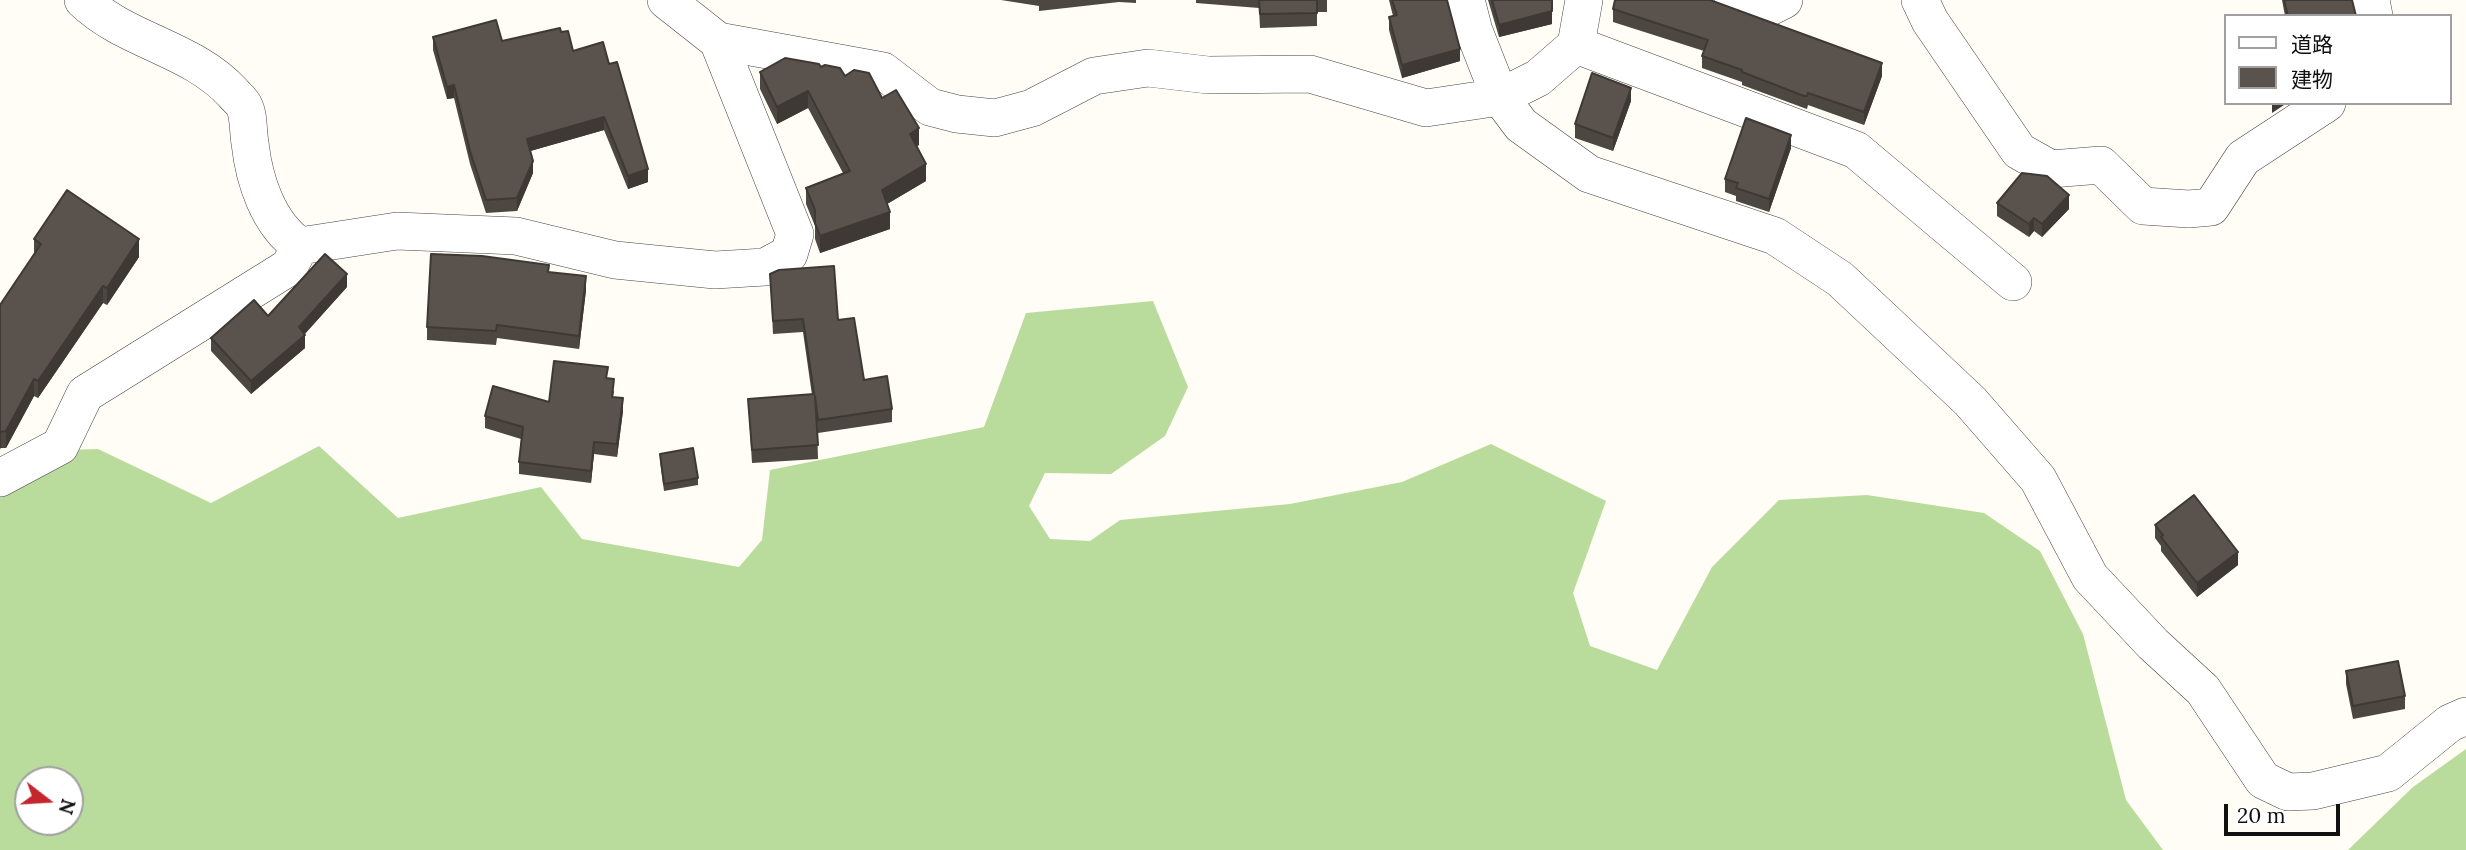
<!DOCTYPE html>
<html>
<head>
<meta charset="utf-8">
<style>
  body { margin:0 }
  #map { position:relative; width:2466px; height:850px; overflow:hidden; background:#fffdf5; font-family:Lora,"Noto Sans JP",serif }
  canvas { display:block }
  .legend { position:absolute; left:2224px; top:14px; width:228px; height:91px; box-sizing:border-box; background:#fff; border:2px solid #a0a0a0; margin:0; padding:9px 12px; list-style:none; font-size:21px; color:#111 }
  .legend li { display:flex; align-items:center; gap:14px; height:35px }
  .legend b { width:35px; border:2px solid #a0a0a0 }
  .north { position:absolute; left:14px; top:766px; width:70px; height:70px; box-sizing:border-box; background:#fff; border:2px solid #a0a0a0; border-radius:50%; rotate:107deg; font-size:19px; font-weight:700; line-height:28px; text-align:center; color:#111 }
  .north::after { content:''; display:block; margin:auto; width:24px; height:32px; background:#c4262e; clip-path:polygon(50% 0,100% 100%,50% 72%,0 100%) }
  .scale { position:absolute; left:2224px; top:804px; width:116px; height:32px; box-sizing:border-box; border:4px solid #111; border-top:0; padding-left:9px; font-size:21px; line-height:24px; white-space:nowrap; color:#111; -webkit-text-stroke:5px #fff; paint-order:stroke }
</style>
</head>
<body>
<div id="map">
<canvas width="2466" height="850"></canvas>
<ul class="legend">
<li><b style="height:9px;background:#fff"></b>道路</li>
<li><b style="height:19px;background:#5a524d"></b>建物</li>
</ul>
<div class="north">N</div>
<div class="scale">20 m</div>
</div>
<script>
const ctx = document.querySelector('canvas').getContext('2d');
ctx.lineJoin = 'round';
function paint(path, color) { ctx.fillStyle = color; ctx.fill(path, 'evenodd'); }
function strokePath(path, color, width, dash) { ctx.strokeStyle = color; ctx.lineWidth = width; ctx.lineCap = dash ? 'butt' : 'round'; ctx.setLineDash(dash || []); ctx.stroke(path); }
paint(new Path2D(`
  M1153,301L1188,387L1165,436L1111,474L1045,473L1029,506L1050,539L1090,541L1120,520L1290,504L1402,482L1491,444L1606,501L1573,593L1590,646L1657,670L1712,567L1779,500L1867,495L1984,513L2040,551L2083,634L2126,800L2163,850H0V482L34,451L98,449L211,503L319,446L398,518L541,487L582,539L739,567L762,540L770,470L984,427L1026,313ZM28,780H70V822H28Z
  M2466,749V850H2348L2413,787Z`), '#b9dc9c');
const street = new Path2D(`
  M83,0C125,41 192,48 233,93C236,97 242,101 244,106C249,115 248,132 250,143C254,180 268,224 300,246L397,231L516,236L615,260L715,270L765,267L789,254L795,234L718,41
  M666,0L718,41L883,71L930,107L957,114L995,118L1032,108L1094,76L1148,68L1208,75L1310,74L1426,108L1500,97L1538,78L1576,45L1584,0
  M1466,0L1474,31L1500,97L1521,125L1589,174L1775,236L1840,279L1970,401L2038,479L2090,577L2153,644L2203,690L2263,780L2288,792L2313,791L2388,773L2450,723L2466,716
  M1733,0L1764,10L1784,0
  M1920,0L1930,21L2019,151L2051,169L2101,165L2143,206L2189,209L2211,207L2243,158L2327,103
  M2371,0L2374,16
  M1576,45L1856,150L2013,282
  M0,478L60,446L85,394L289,267L300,246`);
strokePath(street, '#444', 38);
strokePath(street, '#fff', 37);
paint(new Path2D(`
  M1001,0H1136V3L1119,2L1039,11V6Z
  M1196,0H1327V12H1317V26L1260,28L1259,8L1196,3Z
  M1389,0H1447L1460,61L1402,78L1389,30V17L1393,16Z
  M1488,0H1552V24L1499,37Z
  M2282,0H2352L2356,16H2285Z
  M1613,9L1882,76L1864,125L1808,105L1807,109L1804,108L1742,85V82L1702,68V56L1704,51L1613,22Z
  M561,32L573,51L609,64L648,182L628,189L604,130L530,151L533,173L517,211L486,213L470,164L454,98L447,99L433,50V37L502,41Z
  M821,67L845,76L882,98L919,145L917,146L926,181L887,204L890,229L820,253L815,239V226L806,204V188L843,173L808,108L777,124L760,89V72Z
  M1631,101L1613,151L1575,138V124Z
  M1791,148L1769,212L1736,201V196L1725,192V179Z
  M1997,203L2069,209L2042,237L2034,231L2029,237L1997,216Z
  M34,239L139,257L107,305L103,303L38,398L34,396L6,448H1L0,305L34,255Z
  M549,272L586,290L579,349L497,338L496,345L427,340V327Z
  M770,274L838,320L864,380L892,409V422L818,433L817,423L818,459L752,463L748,399L812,395L803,332L773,334Z
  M347,287L305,334V348L251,394L211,351V338Z
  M608,378L614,392L613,397L623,411L617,457L594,454L591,483L519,474V462L521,439L485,428V416L549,402Z
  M660,454L698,478V485L664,491L660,461Z
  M2155,525L2238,565L2197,597L2161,551V546L2155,538Z
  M2346,671L2405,696V709L2353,719L2346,684Z`), '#4d4742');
paint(new Path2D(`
  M1552,11V24L1499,37V25Z
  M1460,49V61L1402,78V65Z
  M1882,63V76L1864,125V112Z
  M454,85V98L447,99V87Z
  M1631,88V101L1613,151V138Z
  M808,91V108L777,124V107Z
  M2272,103H2287L2272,113Z
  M604,117V130L527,152V139Z
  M919,128V145L910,150V134Z
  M1791,135V148L1769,212V199Z
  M533,161V173L517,211V198Z
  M926,164V181L882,207V190Z
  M648,169V182L628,189V176Z
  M2069,195V209L2042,237V224Z
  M890,212V229L820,253V236Z
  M2034,218V231L2029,237V224Z
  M139,239V257L107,305V288Z
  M347,274V287L299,340L305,335V348L251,394V381Z
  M586,276V290L579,349V336Z
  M103,286V303L38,398V381Z
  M34,379V396L6,448V431Z
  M623,398V411L617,457V444Z
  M1,431V448L0,449V432Z
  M594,442V454L591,483V471Z
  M2238,552V565L2197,597V583Z`), '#3f3936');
const building = new Path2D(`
  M1259,0H1317V13L1260,14Z
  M1392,0H1447L1460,49L1402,65L1389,17L1397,15Z
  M1492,0H1552V11L1499,25Z
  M1615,0H1710L1882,63L1864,112L1808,93L1807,96H1804L1742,72V70L1702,56L1708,40L1613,9Z
  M2284,0H2352L2356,16H2288Z
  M496,20L502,41L560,28L561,32L568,31L573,51L603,42L609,64L617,62L648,169L628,176L604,117L527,139L533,161L517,198L486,200L470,151L454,85L447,87L433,37Z
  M785,58L819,64L821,67L825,65L840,68L845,76L854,70L869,73L882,98L896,90L919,128L910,134L926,164L882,190L890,212L820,236L815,223V210L806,188L850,171L808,91L777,107L760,72Z
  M1592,73L1631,88L1613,138L1575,124Z
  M1746,118L1791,135L1769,199L1736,188L1738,183L1725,179Z
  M2022,173L2047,176L2069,195L2042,224L2034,218L2029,224L1997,203Z
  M67,190L139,239L107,288L103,286L38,381L34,379L6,431L0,432V305L41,244L34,239Z
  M325,254L347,274L299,327L305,335L251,381L211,338L254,300L268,316Z
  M431,254L482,256L549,265L548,272L586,276L579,336L497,325L496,331L427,327Z
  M834,266L838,320L854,318L864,380L887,376L892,409L818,420L815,396L818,445L752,450L748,399L814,394L803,319L773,321L770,274L779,270Z
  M554,361L608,367L606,378L614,379L612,397L623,398L617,444L594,442L591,471L519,462L523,427L485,416L493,386L549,402Z
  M693,448L698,478L664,484L660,454Z
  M2194,495L2238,552L2197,583L2161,537L2163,535L2155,525Z
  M2398,661L2405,696L2353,706L2346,671Z`);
paint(building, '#5a524d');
strokePath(building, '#3f3936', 2);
</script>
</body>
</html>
